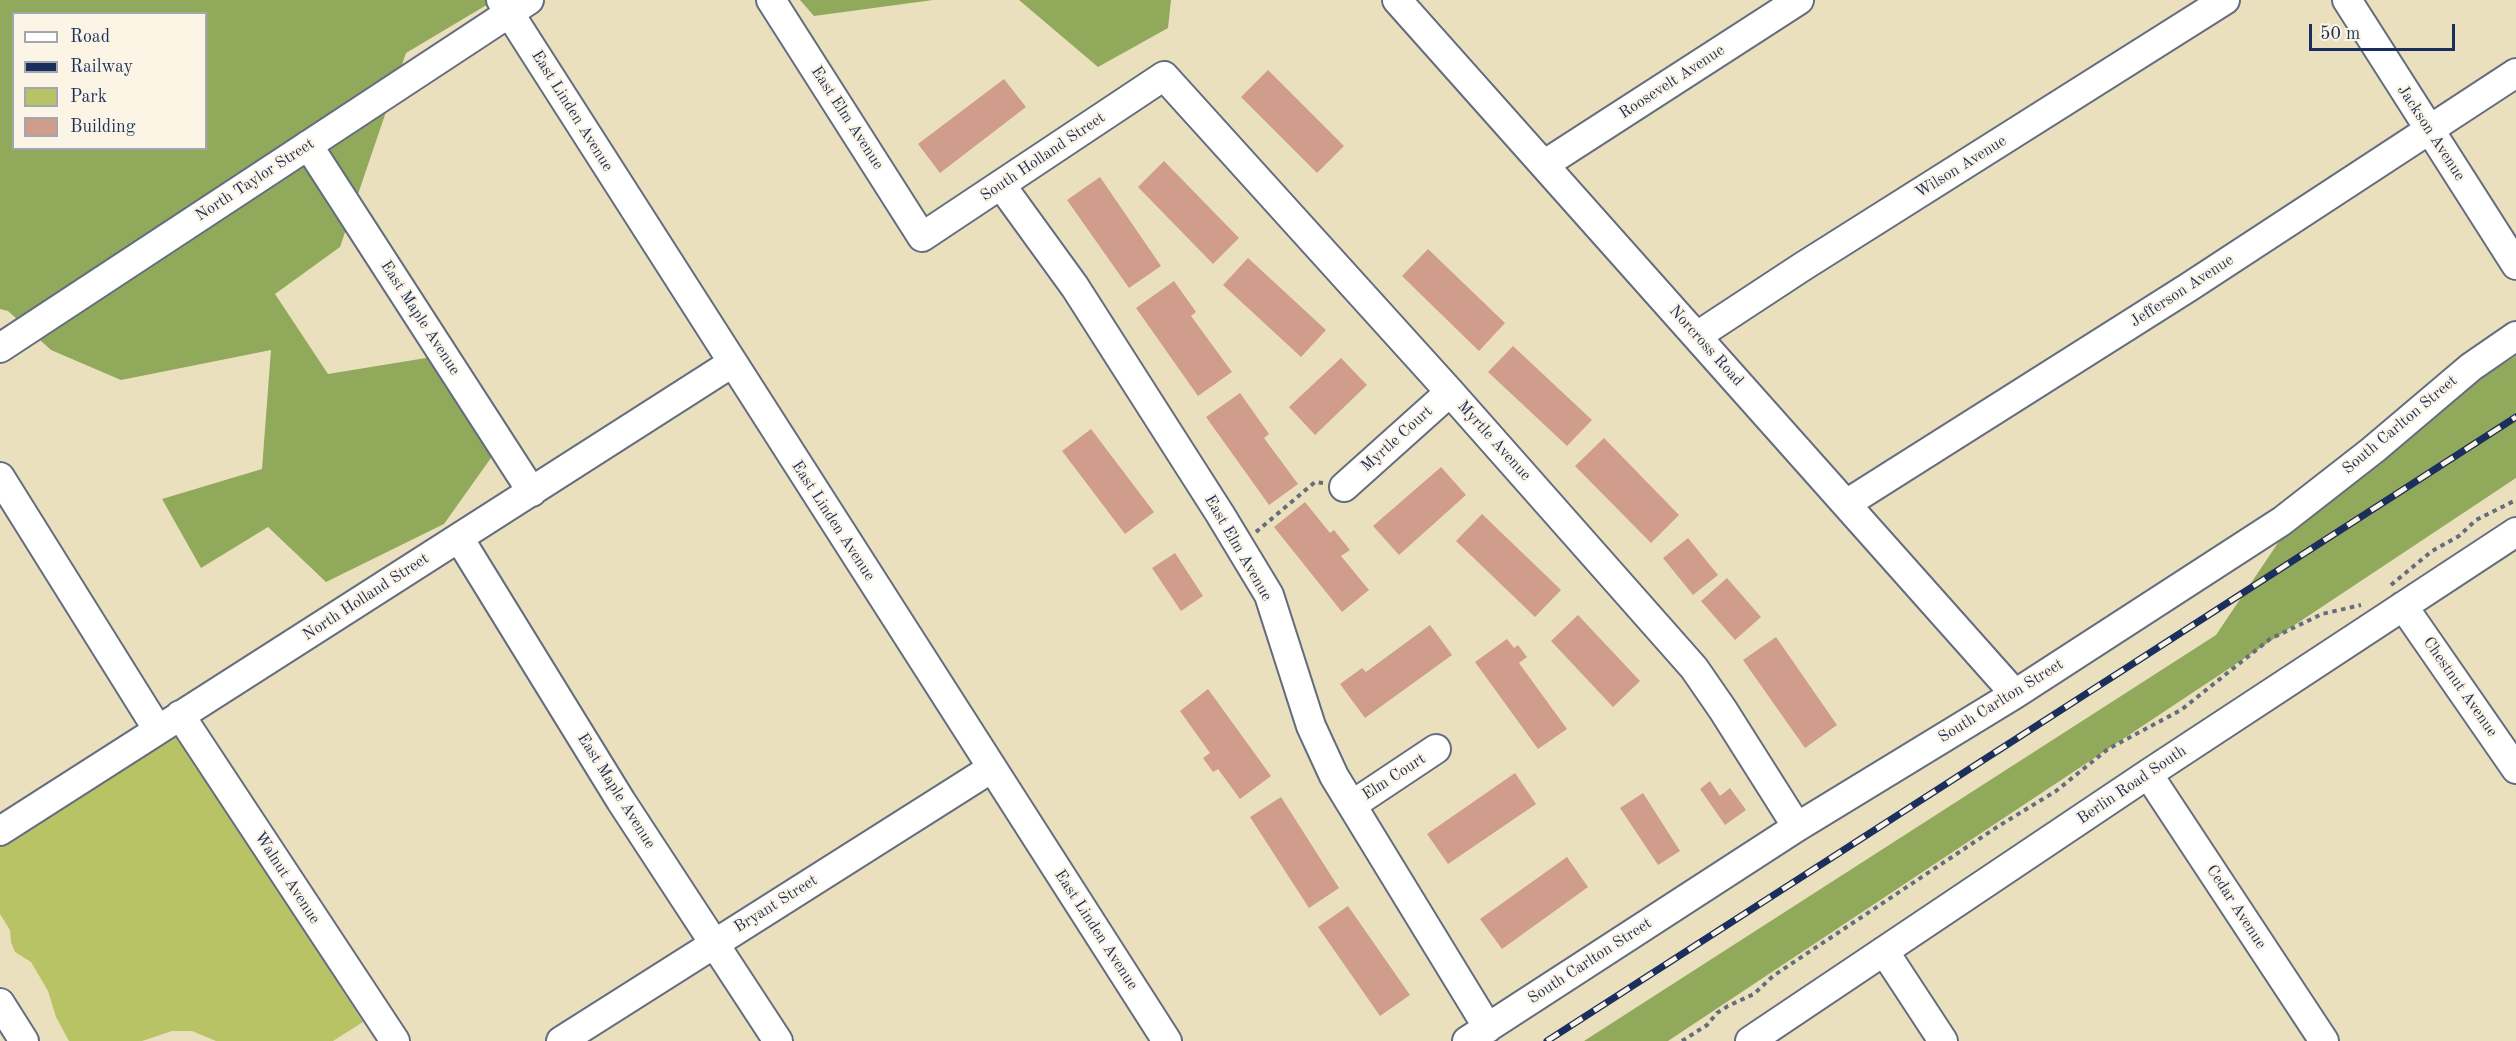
<!DOCTYPE html>
<html>
<head>
<meta charset="utf-8">
<style>
  body { margin:0 }
  #map { position:relative; width:2516px; height:1041px; overflow:hidden; background:#ebe0bd; font-family:"Old Standard TT",serif }
  canvas { display:block }
  .legend { position:absolute; left:12px; top:12px; width:195px; height:138px; box-sizing:border-box; background:#fcf5e5; border:2px solid #a2a6af; margin:0; padding:8px 10px; list-style:none; font-size:18px; color:#1b2f5e }
  .legend li { display:flex; align-items:center; gap:12px; height:30px }
  .legend b { width:30px; border:2px solid #a2a6af }
  .scale { position:absolute; left:2309px; top:24px; width:146px; height:27px; box-sizing:border-box; border:3px solid #1b2f5e; border-top:0; padding-left:8px; font-size:18px; line-height:21px; white-space:nowrap; color:#1b2f5e; -webkit-text-stroke:4px #fcf5e5; paint-order:stroke }
</style>
</head>
<body>
<div id="map">
<canvas width="2516" height="1041"></canvas>
<ul class="legend">
<li><b style="height:8px;background:#fff"></b>Road</li>
<li><b style="height:8px;background:#1b2f5e"></b>Railway</li>
<li><b style="height:16px;background:#b7c365"></b>Park</li>
<li><b style="height:16px;background:#d09d8c"></b>Building</li>
</ul>
<div class="scale">50 m</div>
</div>
<script>
const ctx = document.querySelector('canvas').getContext('2d');
ctx.lineJoin = 'round';
function paint(path, color) { ctx.fillStyle = color; ctx.fill(path, 'evenodd'); }
function strokePath(path, color, width, dash) { ctx.strokeStyle = color; ctx.lineWidth = width; ctx.lineCap = dash ? 'butt' : 'round'; ctx.setLineDash(dash || []); ctx.stroke(path); }
function label(font, color, halo, rows, align = 'center') {
  ctx.font = font + ' "Old Standard TT",serif'; ctx.lineWidth = 4.5; ctx.setLineDash([]); ctx.textBaseline = 'middle'; ctx.strokeStyle = halo; ctx.fillStyle = color; for (const [text, x, y, turn = 0] of rows) {
    ctx.save(); ctx.translate(x, y); ctx.rotate((+turn || 0) * Math.PI / 180); ctx.textAlign = isNaN(turn) ? turn : align; if (halo) ctx.strokeText(text, 0, 0); ctx.fillText(text, 0, 0); ctx.restore();
  }
}
paint(new Path2D(`
  M170,729L179,735L363,1022L333,1041H216L192,1031H172L142,1041H69L56,1017L48,991L31,962L15,952L11,942L10,930L0,914V837Z`), '#b7c365');
paint(new Path2D(`
  M0,0H495L406,53L340,247L275,294L328,374L432,357L493,455L444,524L326,582L268,527L201,568L162,499L262,469L271,350L121,380L51,350L8,311L0,309ZM14,14H206V148H14Z
  M800,0H933L814,16Z
  M1019,0H1171L1168,28L1098,67Z
  M2516,356V478L1668,1041H1584L2216,635L2319,482Z`), '#91a95a');
paint(new Path2D(`
  M1268,70L1344,146L1317,173L1241,97Z
  M1004,79L1026,107L940,173L918,144Z
  M1164,161L1239,238L1213,264L1138,187Z
  M1100,177L1161,266L1129,288L1067,200Z
  M1428,249L1505,323L1479,351L1402,276Z
  M1248,258L1326,330L1301,357L1223,285Z
  M1174,281L1196,312L1191,316L1232,372L1198,396L1136,308Z
  M1513,346L1592,420L1567,446L1488,372Z
  M1341,358L1367,385L1315,435L1289,407Z
  M1240,393L1269,434L1264,438L1298,484L1269,505L1206,417Z
  M1091,429L1154,512L1125,534L1062,451Z
  M1604,438L1679,515L1651,543L1575,466Z
  M1441,467L1466,495L1399,555L1373,526Z
  M1305,502L1330,533L1334,530L1350,550L1341,556L1369,590L1342,612L1274,527Z
  M1482,514L1561,590L1535,617L1456,541Z
  M1688,538L1718,575L1693,595L1663,558Z
  M1175,553L1203,596L1181,611L1152,568Z
  M1727,578L1761,617L1735,640L1701,601Z
  M1578,615L1640,681L1613,707L1551,641Z
  M1430,625L1452,655L1365,718L1340,684L1362,668L1366,672Z
  M1776,637L1837,725L1805,748L1743,660Z
  M1507,639L1514,648L1518,645L1527,657L1519,663L1567,729L1538,749L1475,662Z
  M1208,689L1271,776L1240,799L1218,769L1213,772L1203,758L1210,753L1180,711Z
  M1515,773L1536,804L1448,864L1427,834Z
  M1710,781L1720,796L1730,788L1746,810L1725,825L1700,789Z
  M1643,793L1680,851L1658,865L1620,808Z
  M1281,797L1339,888L1309,908L1250,817Z
  M1567,857L1588,887L1502,949L1480,919Z
  M1348,906L1410,995L1380,1016L1318,927Z`), '#d09d8c');
const minor = new Path2D(`
  M501,0L1167,1041
  M771,0L922,237L1164,76L1450,392L1694,668L1723,710L1797,827
  M1397,0L2015,694
  M2347,0L2516,265
  M308,145L532,492
  M1545,164L1799,0
  M1001,185L1075,287L1220,514L1269,595L1311,726L1334,776L1488,1028
  M1697,336L1802,267L2225,0
  M0,348L529,0
  M0,477L158,730
  M1344,487L1450,392
  M1846,504L2189,287L2516,73
  M459,538L621,801L778,1041
  M2403,606L2516,769
  M180,715L395,1041
  M2148,774L2324,1041
  M1352,805L1436,749
  M0,831L732,363
  M1884,951L1943,1041
  M0,1003L24,1041
  M561,1041L992,768
  M1467,1041L1797,827L2015,694L2282,521L2373,450L2471,367L2516,336
  M1750,1041L2148,774L2516,532`);
strokePath(minor, '#646d7f', 32);
strokePath(new Path2D(`
  M1256,532L1315,482L1323,483
  M2391,585L2432,551L2459,536L2476,520L2516,500
  M1682,1041L1707,1025L1717,1013L1728,1006L1754,994L1773,976L1997,827L2056,791L2108,749L2181,710L2270,639L2322,614L2361,605`), '#646d7f', 4, [4.5, 4.5]);
strokePath(minor, '#fff', 28);
const rail = new Path2D(`
  M1547,1041L2516,417`);
strokePath(rail, '#1b2f5e', 7);
strokePath(rail, '#fcf5e5', 4.5, [14]);
label('16px', '#1b2f5e', '#fcf5e5', [
  ["Roosevelt Avenue",1672,82,-33],
  ["East Linden Avenue",572,111,58],
  ["East Elm Avenue",847,118,57],
  ["Jackson Avenue",2431,133,57],
  ["South Holland Street",1043,157,-34],
  ["Wilson Avenue",1961,167,-32],
  ["North Taylor Street",255,180,-33],
  ["Jefferson Avenue",2182,291,-33],
  ["East Maple Avenue",420,318,57],
  ["Norcross Road",1706,346,48],
  ["South Carlton Street",2400,425,-40],
  ["Myrtle Court",1397,439,-42],
  ["Myrtle Avenue",1494,441,48],
  ["East Linden Avenue",833,521,57],
  ["East Elm Avenue",1238,548,60],
  ["North Holland Street",366,597,-33],
  ["Chestnut Avenue",2460,687,55],
  ["South Carlton Street",2001,701,-32],
  ["Elm Court",1394,777,-33],
  ["Berlin Road South",2132,785,-34],
  ["East Maple Avenue",616,791,58],
  ["Walnut Avenue",287,878,57],
  ["Bryant Street",776,904,-32],
  ["Cedar Avenue",2236,907,57],
  ["East Linden Avenue",1096,930,57],
  ["South Carlton Street",1590,961,-33]
]);
</script>
</body>
</html>
